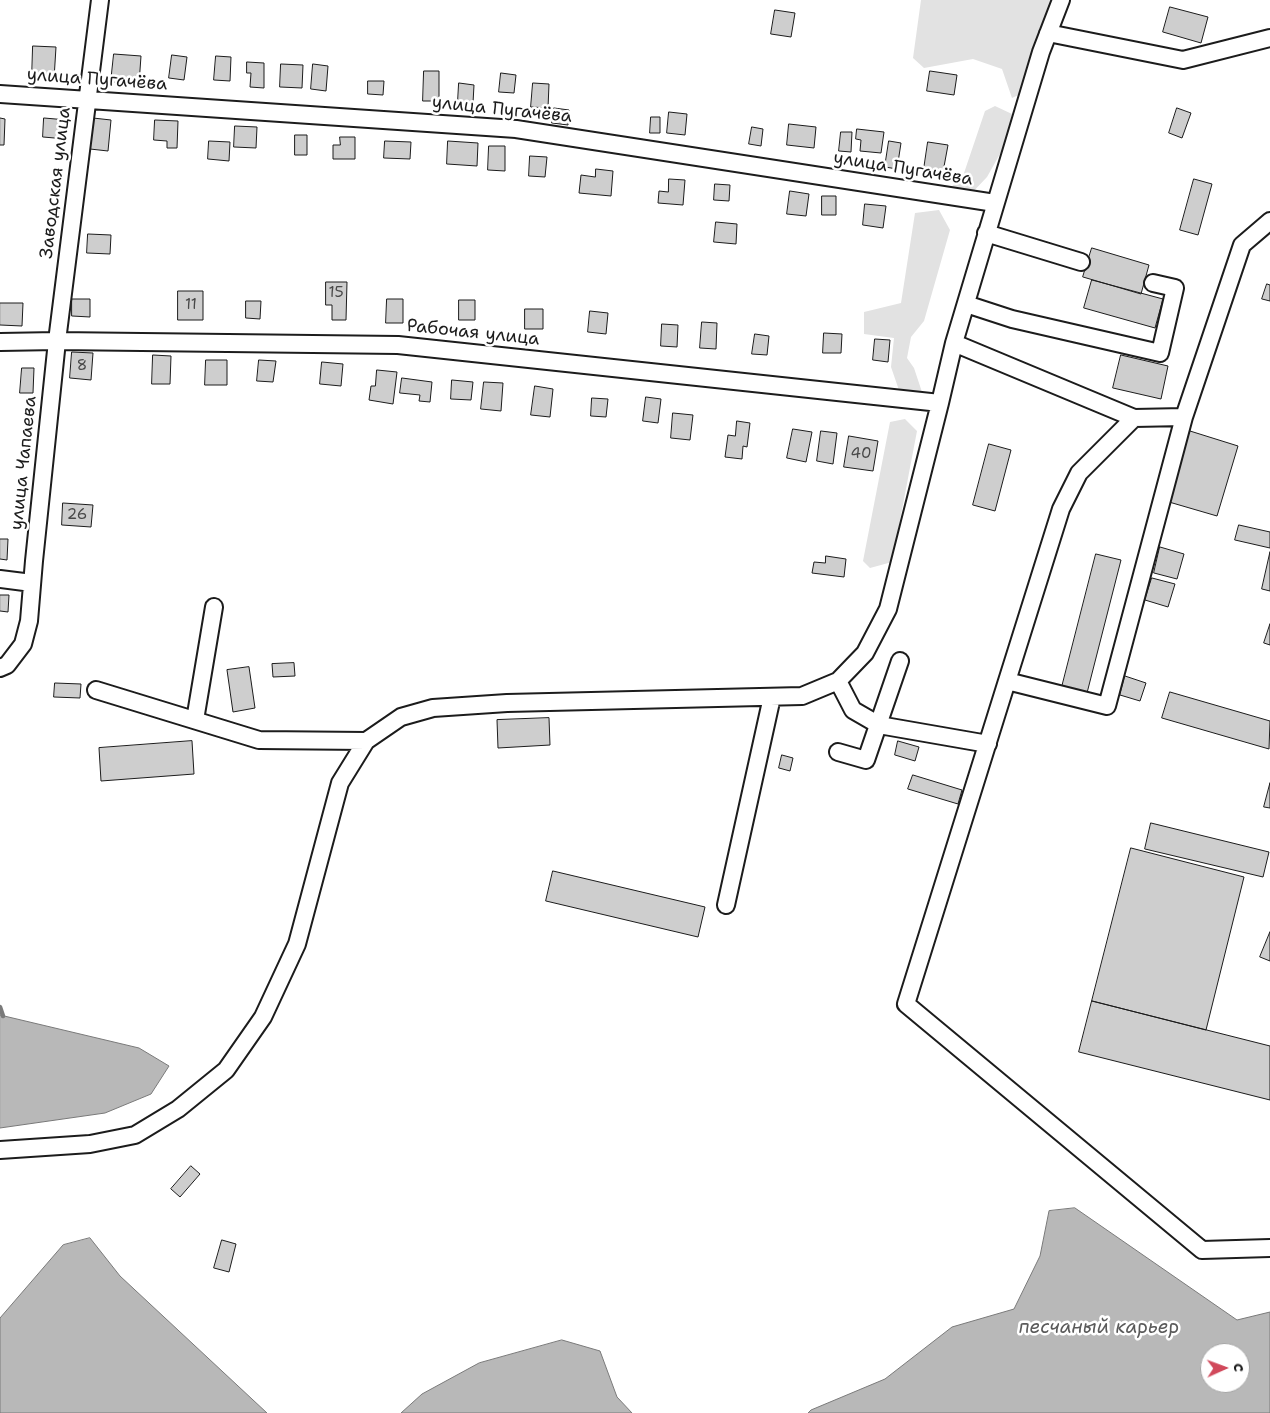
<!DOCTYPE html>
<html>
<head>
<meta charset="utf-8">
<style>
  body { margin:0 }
  #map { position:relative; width:1270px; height:1413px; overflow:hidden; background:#fff; font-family:"Shantell Sans",sans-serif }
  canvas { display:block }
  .north { position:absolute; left:1200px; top:1343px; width:50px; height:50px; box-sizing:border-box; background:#fff; border:1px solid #a4a4a4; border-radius:50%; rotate:88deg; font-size:14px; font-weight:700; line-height:20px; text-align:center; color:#1c1c1c }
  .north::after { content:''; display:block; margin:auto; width:18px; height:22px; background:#d1495b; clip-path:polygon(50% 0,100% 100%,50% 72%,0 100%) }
</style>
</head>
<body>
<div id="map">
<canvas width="1270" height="1413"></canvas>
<div class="north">С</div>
</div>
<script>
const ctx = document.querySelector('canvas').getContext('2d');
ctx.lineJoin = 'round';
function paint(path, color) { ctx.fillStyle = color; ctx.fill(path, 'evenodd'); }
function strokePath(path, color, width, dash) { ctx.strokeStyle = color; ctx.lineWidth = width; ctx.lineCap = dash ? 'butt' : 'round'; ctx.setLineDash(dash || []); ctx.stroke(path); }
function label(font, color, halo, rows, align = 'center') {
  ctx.font = font + ' "Shantell Sans",sans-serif'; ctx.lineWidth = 5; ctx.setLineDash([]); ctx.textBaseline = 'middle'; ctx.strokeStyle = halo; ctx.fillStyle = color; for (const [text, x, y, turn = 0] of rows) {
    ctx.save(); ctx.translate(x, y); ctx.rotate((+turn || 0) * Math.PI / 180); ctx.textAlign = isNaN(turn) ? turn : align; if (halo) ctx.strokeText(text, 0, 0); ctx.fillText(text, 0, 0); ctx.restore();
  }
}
paint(new Path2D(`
  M921,0H1051L1029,67L1025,92L1012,98L1002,69L973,59L924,68L913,58Z
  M995,106L1012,114L1005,145L987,177L969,196L946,192L963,176L985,111Z
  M939,210L950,230L924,321L911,337L907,358L914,368L923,395L901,396L891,367L894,338L864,334V312L901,303L915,213Z
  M905,419L917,431L892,562L870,568L863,561L890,422Z`), '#e2e2e2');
const water = new Path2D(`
  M0,1015L139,1048L169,1066L151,1094L105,1113L0,1128Z
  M1075,1208L1237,1320L1270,1312V1413H808L811,1410L885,1379L952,1327L1014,1309L1040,1256L1049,1211ZM1210,1353H1240V1383H1210Z
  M90,1238L120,1276L267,1413H0V1318L63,1245Z
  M562,1340L600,1351L617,1397L632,1413H401L422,1394L479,1363Z`);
paint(water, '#b8b8b8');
strokePath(water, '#7a7a7a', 1);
strokePath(new Path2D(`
  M0,1007L3,1016`), '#7a7a7a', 4.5);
const building = new Path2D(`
  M1170,7L1208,17L1201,43L1163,32Z
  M775,10L795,13L791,37L771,34Z
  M33,46L56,47L54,79L32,78Z
  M114,54L141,56L139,84L111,82Z
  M172,55L187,57L184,80L169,78Z
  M216,56L231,57L230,81L214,80Z
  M247,62L264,63V88L250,87L251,73H247Z
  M281,64L303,65L302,88L280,87Z
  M313,64L328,66L326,91L311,89Z
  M424,71H439V101H423Z
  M930,71L957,75L954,95L927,91Z
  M501,73L516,75L514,93L499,92Z
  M368,81H384L383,95L368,94Z
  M459,83L474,85L473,103L458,101Z
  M533,83L549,84L548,108L531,107Z
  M554,108L569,110L568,125L552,123Z
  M1177,108L1191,113L1182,138L1169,133Z
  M669,112L687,114L685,135L667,133Z
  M651,117H660V133H650Z
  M0,118L5,119L4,145H0Z
  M44,118L67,120L66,139L43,137Z
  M93,118L111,120L108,151L90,149Z
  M155,120L178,121L177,148H167V141L154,140Z
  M789,124L816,127L814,148L787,145Z
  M235,126L257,127L256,148L234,147Z
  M752,127L763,129L761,146L749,144Z
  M857,129L884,132L881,153L860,151L861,140L856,139Z
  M841,132H852L851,152L839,151Z
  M295,135H307V155H295Z
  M340,137H355V159H333V145H340Z
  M209,141L230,142L229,161L208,159Z
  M385,141L411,142L410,159L384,158Z
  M448,141L478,143L477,166L447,164Z
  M889,141L901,143L897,169L885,167Z
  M928,142L948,145L943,172L924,169Z
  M489,146H505V171L488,170Z
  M530,156L547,157L545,177L529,176Z
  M596,169L613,171L611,196L579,193L581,175L595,177Z
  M669,179L685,180L683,205L658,203L659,191L668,192Z
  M1194,179L1212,184L1198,235L1180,230Z
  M715,184L730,185L729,201L714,200Z
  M790,191L809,194L806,216L787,214Z
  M822,196H836V215H822Z
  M865,204L886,206L883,228L863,225Z
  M716,222L737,224L736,244L714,242Z
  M88,234L111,235L110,254L87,253Z
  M1092,248L1149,265L1141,294L1083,277Z
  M1092,280L1163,299L1155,328L1084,308Z
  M326,282H347L346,320H332V305H326Z
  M1267,284L1270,285V301L1262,299Z
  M178,291H203V320H178Z
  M72,299H90V317L72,316Z
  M387,299H403V323H386Z
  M459,300H475V320H459Z
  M246,301H261L260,319L246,318Z
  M0,303H23L22,326L0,325Z
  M525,309H543V329H525Z
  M590,311L608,313L606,334L588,332Z
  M702,322L717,323L716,349L700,348Z
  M662,324L678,325L677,347L661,346Z
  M824,333L842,334L841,353H823Z
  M755,334L769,336L767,355L752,354Z
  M875,339L890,340L888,362L873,360Z
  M72,352L93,353L91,380L70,378Z
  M153,355L171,356L170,384H152Z
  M1121,355L1168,366L1161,399L1113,388Z
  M206,360H227V385H205Z
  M259,360L276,361L273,382L257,381Z
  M322,362L343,364L341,386L320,384Z
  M22,368H34L33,393H20Z
  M377,370L397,372L393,404L369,400L371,386H375Z
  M402,378L432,382L430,402L419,401L420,395L400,393Z
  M452,380L473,382L471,400L451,399Z
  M484,382L503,383L501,411L481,409Z
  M535,386L553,389L550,417L531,415Z
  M646,397L661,399L658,423L643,421Z
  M592,398L608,399L606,417L591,416Z
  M673,413L693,415L690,440L671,438Z
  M737,421L750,423L747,447L743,446L742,459L725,457L728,435L735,436Z
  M793,429L812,432L806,462L787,458Z
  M821,431L837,433L833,464L817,461Z
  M1190,431L1238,446L1217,516L1169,502Z
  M849,436L878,441L873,471L844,467Z
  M989,444L1011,450L995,511L973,505Z
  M63,503L93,505L91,527L62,525Z
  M1239,525L1270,532V548L1235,540Z
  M0,539H8L7,560L0,559Z
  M1160,547L1184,554L1177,579L1154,573Z
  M1270,552V591L1262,589Z
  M1096,554L1121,560L1087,693L1062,687Z
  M826,556L846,559L844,577L812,573L814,562L825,563Z
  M1152,578L1175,584L1168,607L1145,600Z
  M0,595H9L8,612L0,611Z
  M1270,624V645L1264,643Z
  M294,663L295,676L273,677L272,664Z
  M249,667L255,708L233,712L227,670Z
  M1125,676L1146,683L1140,701L1120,695Z
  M55,683L81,684L80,698L54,697Z
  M1170,692L1270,721L1269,749L1162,718Z
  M549,718L550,745L498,748L497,720Z
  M192,741L194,774L101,781L99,748Z
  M898,741L919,747L915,761L895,755Z
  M782,755L793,758L790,771L779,768Z
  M913,775L962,790L958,804L908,789Z
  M1270,783V808L1264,807Z
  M1151,823L1269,852L1263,877L1145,849Z
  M1131,848L1244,877L1206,1030L1092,1001Z
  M553,871L705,907L698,937L546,901Z
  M1270,932V961L1260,957Z
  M1092,1001L1270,1046V1100L1079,1052Z
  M191,1166L200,1174L180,1197L171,1189Z
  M222,1240L236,1244L229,1272L214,1268Z`);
paint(building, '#cecece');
strokePath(building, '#1c1c1c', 1);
const minor = new Path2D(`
  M1048,33L1183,60L1270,38
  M0,94L516,129L995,203
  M1270,221L1242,245L1184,417L1107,706L1007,681L906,1004L1202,1250L1270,1248
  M986,233L1081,262
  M966,304L1012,319L1160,353L1175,288L1153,283
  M0,342L57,341L398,345L940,403
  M954,343L1134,418
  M0,579L32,583
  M0,668L7,665L23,644L29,621L34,561L57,341L100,0
  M838,681L853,710L879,725L988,744
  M1007,681L1061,509L1079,473L1134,418L1184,417
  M96,690L259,740L366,741
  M195,720L214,607
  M838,752L866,760L900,661
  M726,905L772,697
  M0,1150L90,1144L135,1135L178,1109L226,1070L263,1017L297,944L340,783L366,741L401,717L433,708L507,703L802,696L838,681L865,653L888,609L940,403L954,343L1041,52L1061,0`);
strokePath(minor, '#1c1c1c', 20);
strokePath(minor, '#fff', 16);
label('15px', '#484848', null, [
  ["15",336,293],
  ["11",191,305],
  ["8",82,366],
  ["40",861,454],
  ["26",77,515]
]);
label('18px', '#1c1c1c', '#fff', [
  ["улица Пугачёва",97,80,4],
  ["улица Пугачёва",502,110,6],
  ["улица Пугачёва",903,169,9],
  ["Заводская улица",56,183,-83],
  ["Рабочая улица",473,333,6],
  ["улица Чапаева",24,463,-84]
]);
label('italic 19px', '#5a5a5a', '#fff', [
  ["песчаный карьер",1099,1328]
]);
</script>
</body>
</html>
